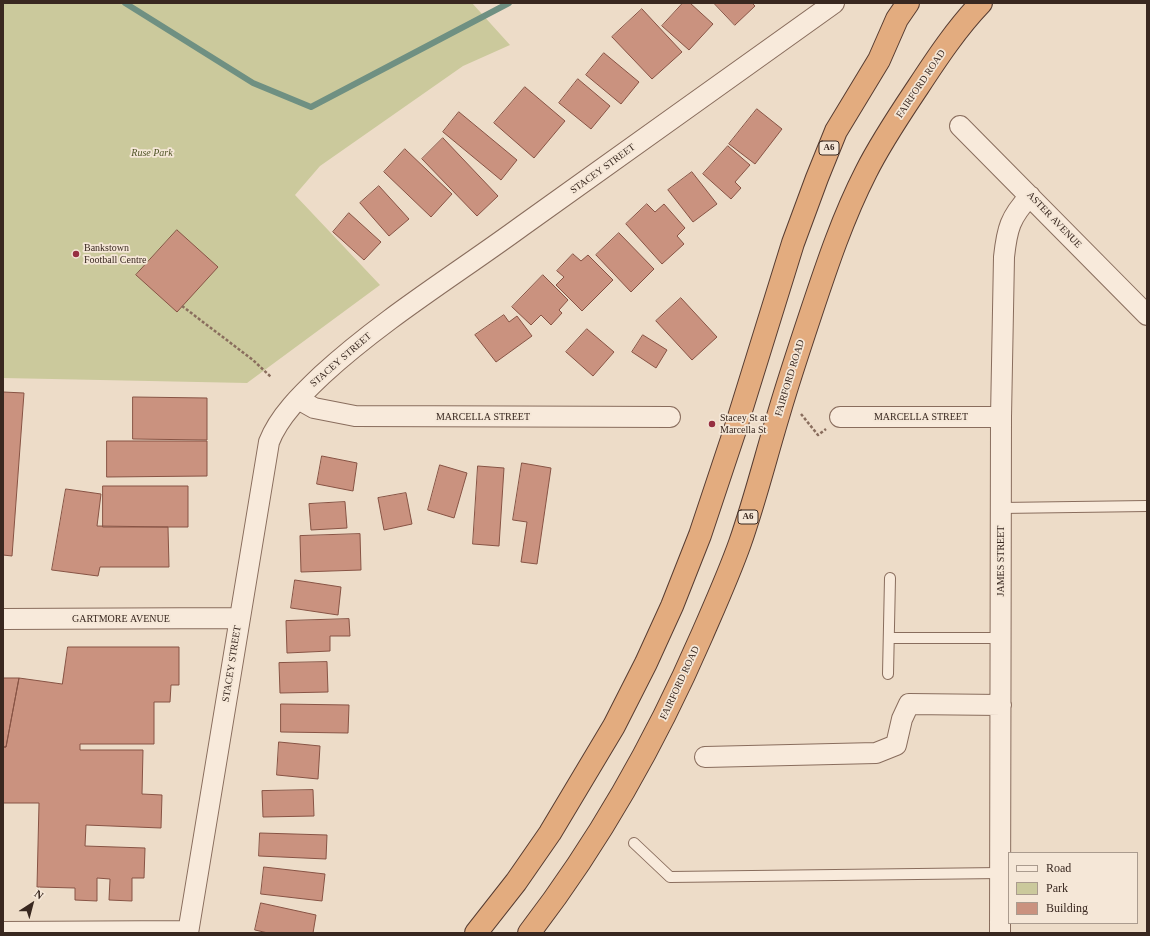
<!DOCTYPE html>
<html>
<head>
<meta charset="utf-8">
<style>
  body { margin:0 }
  #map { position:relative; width:1150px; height:936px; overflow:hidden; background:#eddcc8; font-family:Georgia,serif }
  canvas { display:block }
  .frame { position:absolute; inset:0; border:4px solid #392820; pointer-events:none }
  .legend { position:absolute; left:1008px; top:852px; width:130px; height:72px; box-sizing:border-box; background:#f5e7d7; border:1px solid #aa9b8e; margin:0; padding:5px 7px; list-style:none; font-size:12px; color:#392820 }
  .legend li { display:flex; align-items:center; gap:8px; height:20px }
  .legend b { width:20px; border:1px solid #aa9b8e }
  .north { position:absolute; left:12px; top:884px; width:40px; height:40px; -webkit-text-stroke:3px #f5e7d7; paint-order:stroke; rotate:36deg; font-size:11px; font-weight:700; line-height:16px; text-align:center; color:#392820 }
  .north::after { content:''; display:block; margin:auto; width:14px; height:18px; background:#392820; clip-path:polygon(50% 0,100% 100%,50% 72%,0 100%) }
</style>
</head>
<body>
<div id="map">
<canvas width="1150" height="936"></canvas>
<div class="frame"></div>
<ul class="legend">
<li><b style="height:5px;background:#f8eadb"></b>Road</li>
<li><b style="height:11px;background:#cbc99c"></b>Park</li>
<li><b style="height:11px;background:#ca927f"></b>Building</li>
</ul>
<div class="north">N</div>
</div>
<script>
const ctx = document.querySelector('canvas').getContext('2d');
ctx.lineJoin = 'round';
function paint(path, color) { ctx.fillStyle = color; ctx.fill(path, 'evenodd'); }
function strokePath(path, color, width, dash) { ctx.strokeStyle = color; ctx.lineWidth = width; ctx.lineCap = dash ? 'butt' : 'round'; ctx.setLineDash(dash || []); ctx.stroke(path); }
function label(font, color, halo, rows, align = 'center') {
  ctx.font = font + ' Georgia,serif'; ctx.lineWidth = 3.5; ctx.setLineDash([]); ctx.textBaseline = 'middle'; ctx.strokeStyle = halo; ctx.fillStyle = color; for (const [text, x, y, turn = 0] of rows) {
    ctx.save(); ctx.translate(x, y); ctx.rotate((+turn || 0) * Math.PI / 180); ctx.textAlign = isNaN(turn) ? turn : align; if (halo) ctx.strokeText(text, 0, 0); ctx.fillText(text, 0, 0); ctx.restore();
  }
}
paint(new Path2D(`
  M3,3H472L510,45L463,66L320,166L295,195L380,285L247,383L3,378Z`), '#cbc99c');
strokePath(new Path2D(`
  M125,3L253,83L311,107L509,3`), '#6f9082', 6);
const building = new Path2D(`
  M683,3H690L713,24L689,50L662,26Z
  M714,3H752L755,6L735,25Z
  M642,9L682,52L652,79L612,37Z
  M604,53L639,82L621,104L586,75Z
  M578,79L610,106L591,129L559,103Z
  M525,87L565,121L534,158L494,123Z
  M757,109L782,129L755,164L729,144Z
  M459,112L517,160L501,180L443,132Z
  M443,138L498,196L477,216L422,159Z
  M728,146L750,165L735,182L741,188L731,199L703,174Z
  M405,149L452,194L431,217L384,172Z
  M692,172L717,204L693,222L668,190Z
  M379,186L409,219L389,236L360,203Z
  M647,204L655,212L664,204L685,228L677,236L684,244L662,264L626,224Z
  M349,213L381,242L364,260L333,232Z
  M177,230L218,267L177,312L136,275Z
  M619,233L654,269L631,292L596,255Z
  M573,254L581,261L588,255L613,280L582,311L556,285L564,277L557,271Z
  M543,275L568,300L559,310L562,313L551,325L541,315L531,325L512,307Z
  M681,298L717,337L692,360L656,321Z
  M504,315L509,322L517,316L532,336L496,362L475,335Z
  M587,329L614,352L593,376L566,352Z
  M643,335L667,350L656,368L632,352Z
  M3,392L24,393L12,556L3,555Z
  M133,397L207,398V440L133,439Z
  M107,441H207V476L107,477Z
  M322,456L357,463L353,491L317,484Z
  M522,463L551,468L537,564L521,562L527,522L513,520Z
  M440,465L467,473L454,518L428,510Z
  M478,466L504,468L499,546L473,544Z
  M103,486H188V527H103Z
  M66,489L101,494L97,526L168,527L169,567H100L98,576L52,570Z
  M406,493L412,524L384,530L378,498Z
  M345,502L347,528L311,530L309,504Z
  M360,534L361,570L301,572L300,536Z
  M295,580L341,587L338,615L291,608Z
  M349,619L350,636H330V651L287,653L286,621Z
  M68,647H179V685H171L170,702H154V744H80V750H143L142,794L162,795L161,828L86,825L85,846L145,848L144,878H132V901L109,900L110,879L97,878V901L75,900V888L37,887L39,803H3V747H6L19,678L62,684Z
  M327,662L328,692L280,693L279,663Z
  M3,678H19L6,747H3Z
  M281,704L349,705L348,733L281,732Z
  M279,742L320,746L318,779L277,775Z
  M313,790L314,816L263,817L262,791Z
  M260,833L327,835L326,859L259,856Z
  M264,867L325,874L322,901L261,894Z
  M261,903L316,915L313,933H268L255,930Z`);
paint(building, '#ca927f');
strokePath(building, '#875344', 1);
const service = new Path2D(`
  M1001,508L1147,506
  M889,638H1001
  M888,674L890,578
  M634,843L670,877L1000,873`);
const minor = new Path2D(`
  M960,126L1147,315
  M298,399L314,408L355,416L670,417
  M840,417H1001
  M3,619L239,618
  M705,757L876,753L896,745L902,719L909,704L1001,705
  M3,932L188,931
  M188,933L269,442C279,416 302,394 322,375C383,319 455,275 522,226C626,152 730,77 834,3
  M1000,933L1001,417L1004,257C1007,229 1010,217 1030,196`);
const trunk = new Path2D(`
  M476,933L516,882L550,833L614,726L646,663L672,606L700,535L735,430L793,243L817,178L836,131L879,60L897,19L908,3
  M529,933C599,842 656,741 702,635C715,605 729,574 740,543C755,500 766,456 779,413C789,379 800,346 811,313C827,265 843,217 866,172C881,142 900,114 918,87C937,58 957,28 981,3`);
strokePath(service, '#896d5d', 12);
strokePath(minor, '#896d5d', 22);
strokePath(trunk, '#573c31', 24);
strokePath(new Path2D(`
  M182,306L253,360L271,377
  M801,414L818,435L826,429`), '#896d5d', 2.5, [3, 2]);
strokePath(service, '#f8eadb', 10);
strokePath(minor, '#f8eadb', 20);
strokePath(trunk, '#e3ac7f', 22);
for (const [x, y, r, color] of [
  [76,254,4,"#962f41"],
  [712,424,4,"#962f41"]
]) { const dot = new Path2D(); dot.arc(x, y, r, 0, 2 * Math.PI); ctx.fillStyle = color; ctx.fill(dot); strokePath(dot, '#f5e7d7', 1.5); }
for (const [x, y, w] of [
  [829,148,20],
  [748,517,20]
]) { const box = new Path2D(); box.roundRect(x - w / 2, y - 7, w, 14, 3); ctx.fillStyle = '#f5e7d7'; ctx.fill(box); strokePath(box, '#392820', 1); }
label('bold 9px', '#392820', null, [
  ["A6",829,148],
  ["A6",748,517]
]);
label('10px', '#392820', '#f5e7d7', [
  ["FAIRFORD ROAD",921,84,-56],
  ["STACEY STREET",603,169,-36],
  ["ASTER AVENUE",1054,220,46],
  ["STACEY STREET",341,360,-41],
  ["FAIRFORD ROAD",790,378,-73],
  ["MARCELLA STREET",483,417],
  ["MARCELLA STREET",921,417],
  ["JAMES STREET",1001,561,-90],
  ["GARTMORE AVENUE",121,619],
  ["STACEY STREET",232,664,-81],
  ["FAIRFORD ROAD",680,683,-65]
]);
label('italic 10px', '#515528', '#f5e7d7', [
  ["Ruse Park",152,153]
]);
label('10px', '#392820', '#f5e7d7', [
  ["Bankstown",84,248],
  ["Football Centre",84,260],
  ["Stacey St at",720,418],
  ["Marcella St",720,430]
], 'left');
</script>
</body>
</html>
